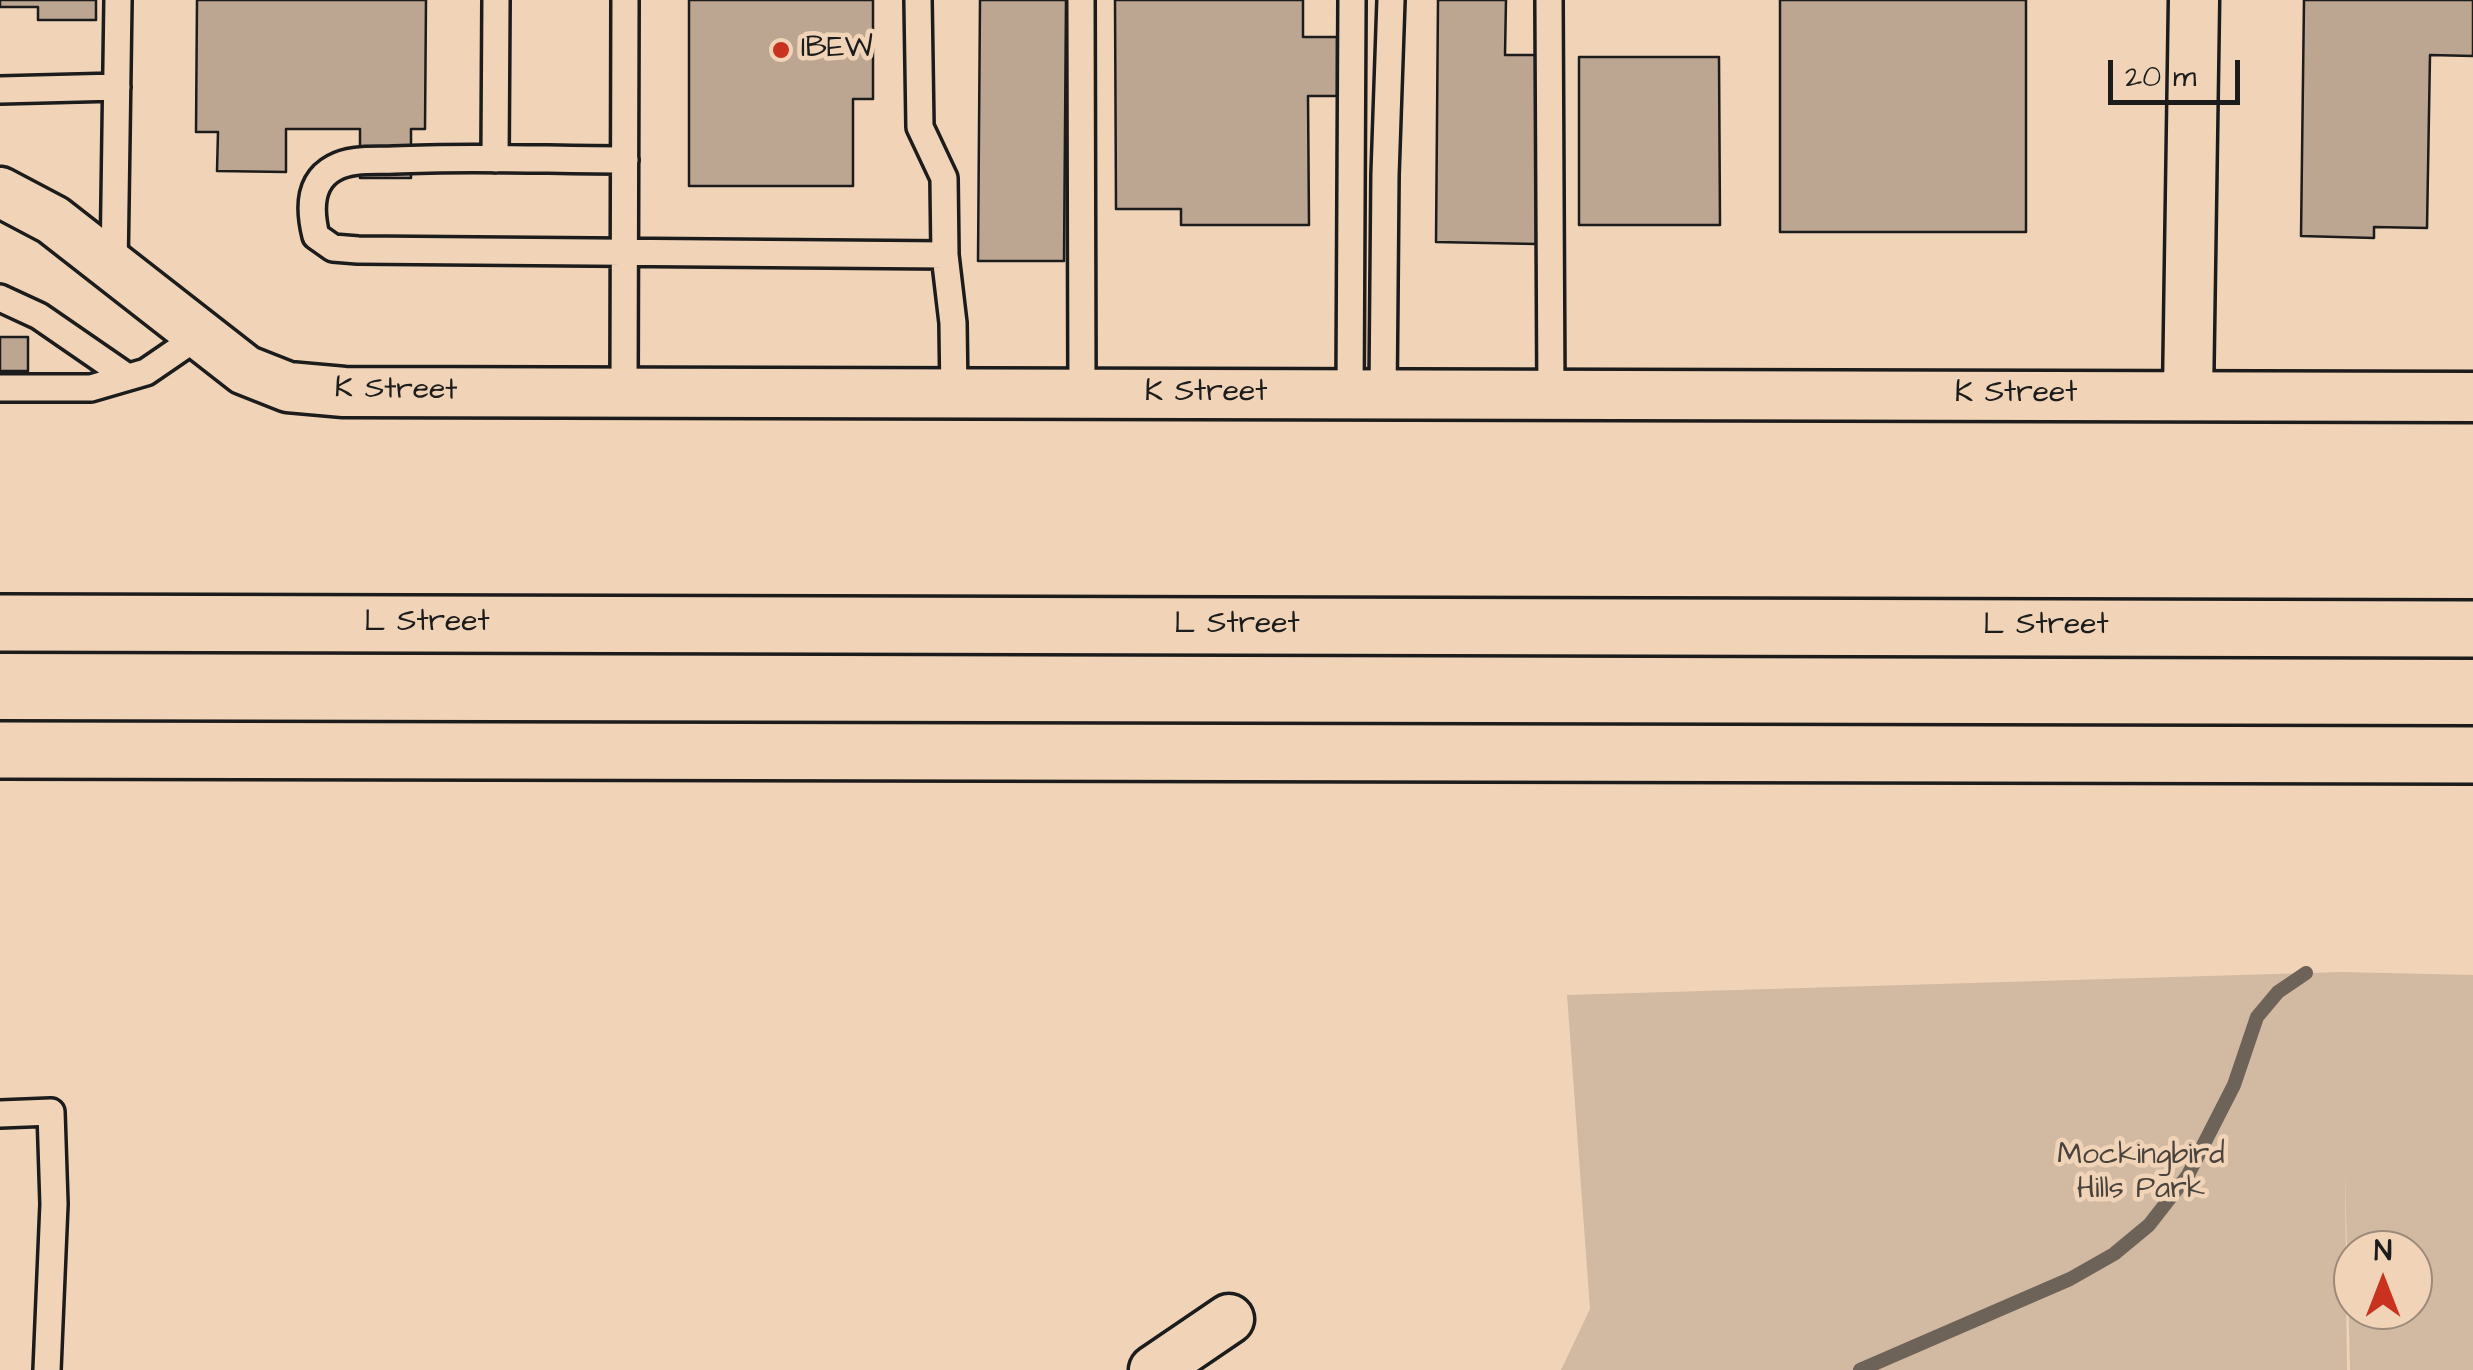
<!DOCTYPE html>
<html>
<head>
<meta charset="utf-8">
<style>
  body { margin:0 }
  #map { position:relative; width:2473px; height:1370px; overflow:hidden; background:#f1d4b8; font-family:"Architects Daughter",sans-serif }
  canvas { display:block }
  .north { position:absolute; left:2333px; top:1230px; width:100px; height:100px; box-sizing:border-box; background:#f1d4b8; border:2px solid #9c8a7a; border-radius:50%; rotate:0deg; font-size:28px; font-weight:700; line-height:40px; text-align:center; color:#1c1c1c }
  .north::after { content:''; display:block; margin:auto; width:35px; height:45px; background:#c8321e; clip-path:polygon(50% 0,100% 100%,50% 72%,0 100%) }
  .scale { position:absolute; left:2108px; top:60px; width:132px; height:45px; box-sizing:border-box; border:5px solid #1c1c1c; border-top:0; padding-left:12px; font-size:30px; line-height:35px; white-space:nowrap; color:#1c1c1c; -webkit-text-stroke:8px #f1d4b8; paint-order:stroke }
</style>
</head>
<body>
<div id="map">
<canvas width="2473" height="1370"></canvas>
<div class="north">N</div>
<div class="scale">20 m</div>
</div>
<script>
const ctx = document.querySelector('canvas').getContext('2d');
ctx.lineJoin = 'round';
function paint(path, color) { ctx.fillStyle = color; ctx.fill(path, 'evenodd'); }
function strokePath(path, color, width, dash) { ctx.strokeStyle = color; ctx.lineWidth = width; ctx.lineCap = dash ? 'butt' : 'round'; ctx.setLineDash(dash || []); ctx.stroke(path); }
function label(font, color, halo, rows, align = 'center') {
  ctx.font = font + ' "Architects Daughter",sans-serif'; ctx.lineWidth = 9; ctx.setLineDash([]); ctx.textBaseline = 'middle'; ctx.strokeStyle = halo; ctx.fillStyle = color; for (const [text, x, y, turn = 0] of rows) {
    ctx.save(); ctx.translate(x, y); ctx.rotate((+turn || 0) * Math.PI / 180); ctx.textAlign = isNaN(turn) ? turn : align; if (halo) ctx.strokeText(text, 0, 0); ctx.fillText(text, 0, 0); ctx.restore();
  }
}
paint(new Path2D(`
  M2342,972L2473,975V1370H2350L2345,1171L2347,1370H1561L1590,1309L1567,995ZM2413,1250V1310H2353V1250Z`), '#d2b9a1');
strokePath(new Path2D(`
  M1860,1370L2070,1279L2114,1254L2149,1225L2188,1175L2234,1085L2257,1017L2278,992L2306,973`), '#6e6358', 14);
const building = new Path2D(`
  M0,0H96V20H38V7H0Z
  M197,0H426L425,129H411V178H360V129H286V172L217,171L218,132H196Z
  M689,0H873V99H853V186H689Z
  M980,0H1066L1064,261H978Z
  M1115,0H1303V37H1337V96H1308L1309,225H1181V209H1116Z
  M1438,0H1506L1505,55H1537L1536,244L1436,242Z
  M1780,0H2026V232H1780Z
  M2304,0H2473V56L2430,55L2427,228L2374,227V238L2301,236Z
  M1579,57H1719L1720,225H1579Z
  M0,337H28V371H0Z`);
paint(building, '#bca692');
strokePath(building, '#1c1c1c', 2.5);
const service = new Path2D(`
  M918,0L920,127L944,178L945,255L953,323L954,394
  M1081,0L1082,394
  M1549,0L1551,395
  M0,90L117,87
  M495,159L496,0
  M625,160C548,160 471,156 394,160C375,161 351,158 334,168C308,182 310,212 316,236L333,248L358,250L945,255
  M114,268L118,0
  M0,298L39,316L126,376
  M0,388H91L146,372L200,335
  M624,393L625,0
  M1350,395L1352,0
  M1383,395L1385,175L1391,0
  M0,1114L51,1112L54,1204L47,1370`);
const minor = new Path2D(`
  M0,192L53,220L245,370L288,387L344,392L2473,397
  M2188,395L2194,0
  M1154,1370L1229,1319`);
const primary = new Path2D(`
  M0,623L2473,629
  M0,750L2473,755`);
strokePath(service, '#1c1c1c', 32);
strokePath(minor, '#1c1c1c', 55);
strokePath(primary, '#1c1c1c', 62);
strokePath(service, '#f1d4b8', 25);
strokePath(minor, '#f1d4b8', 48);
strokePath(primary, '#f1d4b8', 55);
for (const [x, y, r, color] of [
  [781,50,10,"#c8321e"]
]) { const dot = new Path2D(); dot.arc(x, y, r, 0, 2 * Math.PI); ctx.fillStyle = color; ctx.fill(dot); strokePath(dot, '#f1d4b8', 4); }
label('30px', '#1c1c1c', '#f1d4b8', [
  ["IBEW",801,50]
], 'left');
label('30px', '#1c1c1c', '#f1d4b8', [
  ["K Street",396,391,1],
  ["K Street",1206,394],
  ["K Street",2016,395],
  ["L Street",427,624],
  ["L Street",1237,626],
  ["L Street",2046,627]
]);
label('30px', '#4a433d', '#f1d4b8', [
  ["Mockingbird",2141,1157],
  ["Hills Park",2141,1191]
]);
</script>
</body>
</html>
